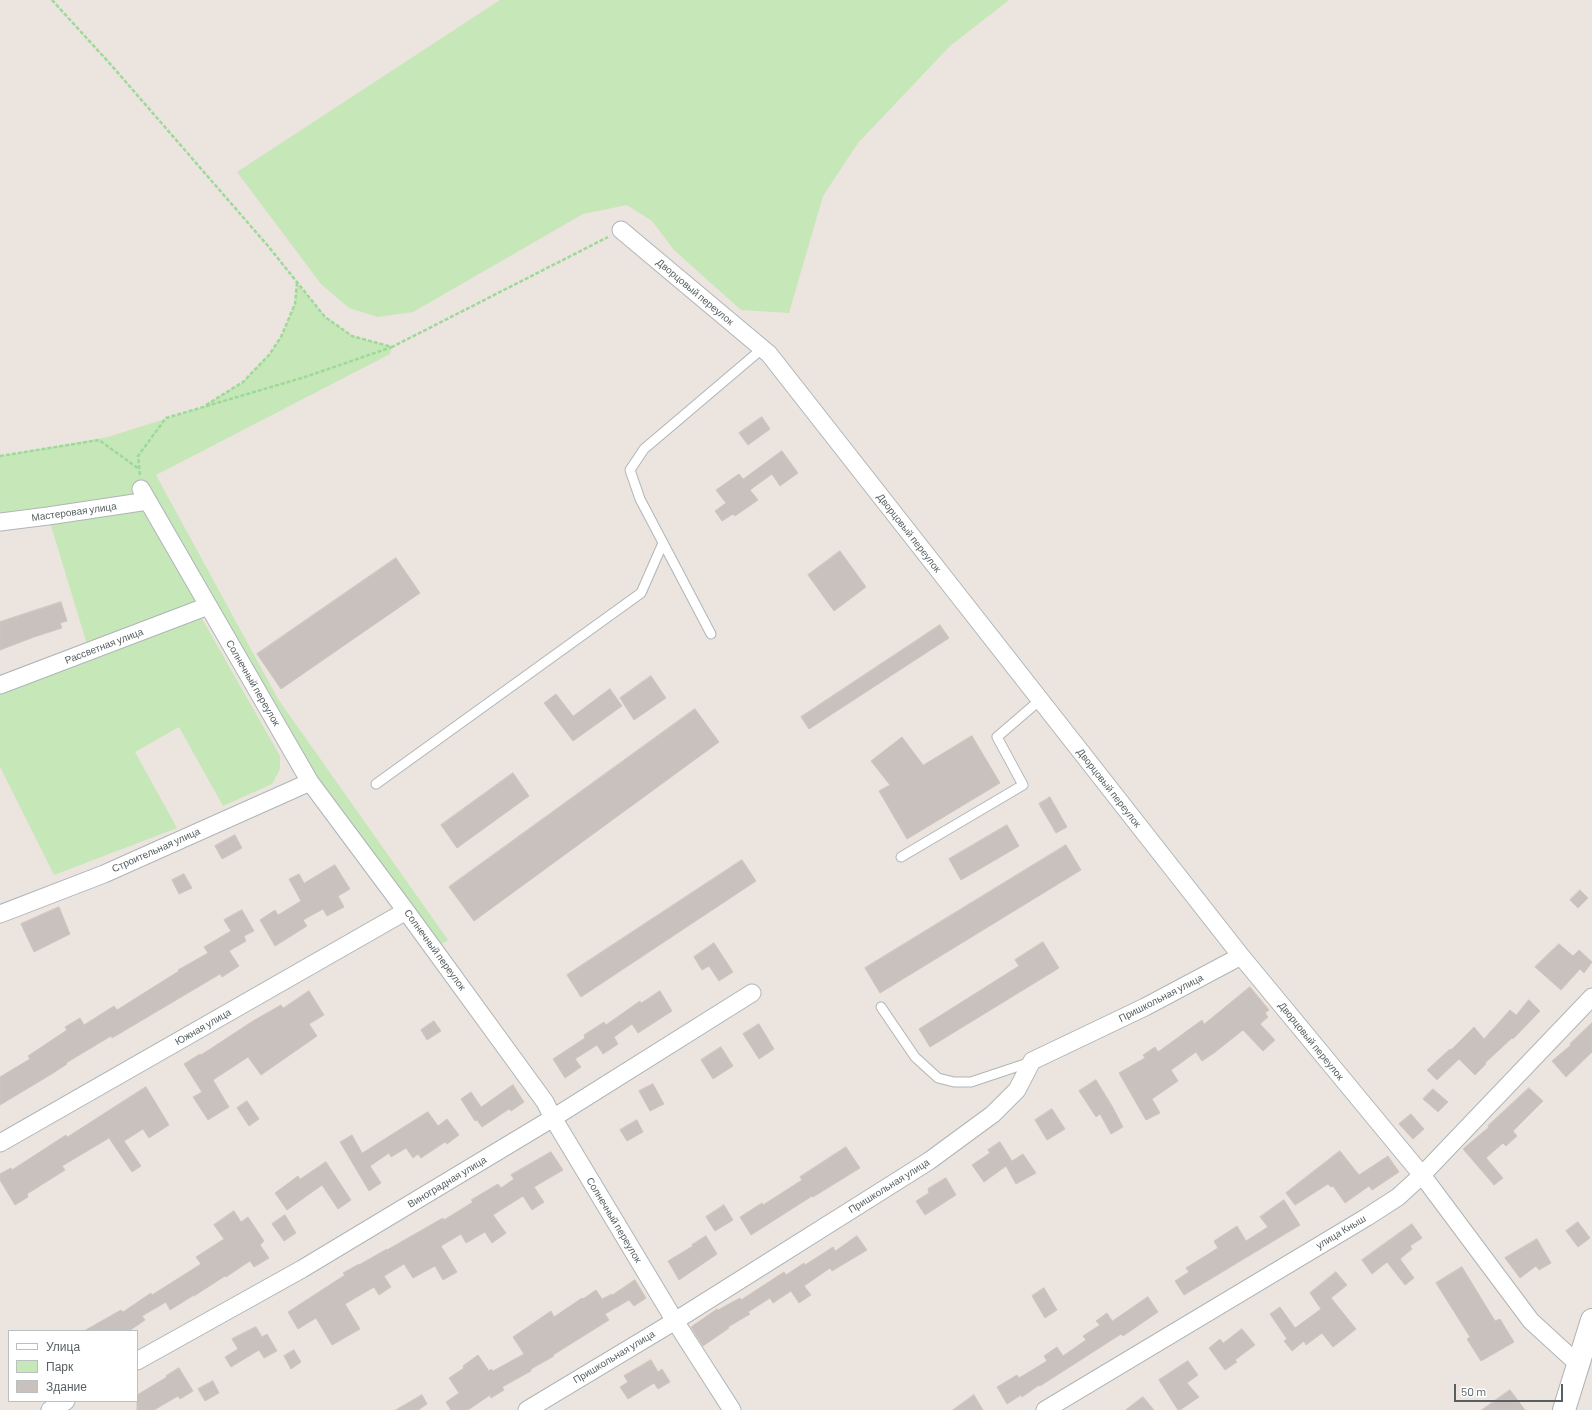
<!DOCTYPE html>
<html>
<head>
<meta charset="utf-8">
<style>
  body { margin:0 }
  #map { position:relative; width:1592px; height:1410px; overflow:hidden; background:#ece4de; font-family:Barlow,sans-serif }
  canvas { display:block }
  .legend { position:absolute; left:8px; top:1330px; width:130px; height:72px; box-sizing:border-box; background:#fff; border:1px solid #bcbfc0; margin:0; padding:5px 7px; list-style:none; font-size:12px; color:#575f61 }
  .legend li { display:flex; align-items:center; gap:8px; height:20px }
  .legend b { width:20px; border:1px solid #bcbfc0 }
  .scale { position:absolute; left:1454px; top:1384px; width:109px; height:18px; box-sizing:border-box; border:2px solid #575f61; border-top:0; padding-left:5px; font-size:12px; line-height:14px; white-space:nowrap; color:#575f61; -webkit-text-stroke:3px #fff; paint-order:stroke }
</style>
</head>
<body>
<div id="map">
<canvas width="1592" height="1410"></canvas>
<ul class="legend">
<li><b style="height:5px;background:#fff"></b>Улица</li>
<li><b style="height:11px;background:#c6e7b7"></b>Парк</li>
<li><b style="height:11px;background:#c9c1bd"></b>Здание</li>
</ul>
<div class="scale">50 m</div>
</div>
<script>
const ctx = document.querySelector('canvas').getContext('2d');
ctx.lineJoin = 'round';
function paint(path, color) { ctx.fillStyle = color; ctx.fill(path, 'evenodd'); }
function strokePath(path, color, width, dash) { ctx.strokeStyle = color; ctx.lineWidth = width; ctx.lineCap = dash ? 'butt' : 'round'; ctx.setLineDash(dash || []); ctx.stroke(path); }
function label(font, color, halo, rows, align = 'center') {
  ctx.font = font + ' Barlow,sans-serif'; ctx.lineWidth = 3; ctx.setLineDash([]); ctx.textBaseline = 'middle'; ctx.strokeStyle = halo; ctx.fillStyle = color; for (const [text, x, y, turn = 0] of rows) {
    ctx.save(); ctx.translate(x, y); ctx.rotate((+turn || 0) * Math.PI / 180); ctx.textAlign = isNaN(turn) ? turn : align; if (halo) ctx.strokeText(text, 0, 0); ctx.fillText(text, 0, 0); ctx.restore();
  }
}
paint(new Path2D(`
  M500,0H1009L950,46L858,143L823,196L789,313L741,310L674,250L652,221L627,205L583,214L413,312L378,317L349,308L321,284L237,172Z
  M297,283L325,317L352,336L392,347L390,354L156,475L278,699L448,940L434,948L310,782L208,606L89,651L48,516L0,522V456L108,437L203,407L243,382L269,355L281,337L295,304Z
  M201,617L280,756V769L272,784L223,806L179,727L135,752L177,828L54,875L0,767V693Z`), '#c6e7b7');
const building = new Path2D(`
  M762,417L770,429L748,445L739,433Z
  M782,451L798,473L780,486L772,474L750,490L758,500L735,516L733,514L722,521L715,511L726,503L716,490L739,474L743,479Z
  M840,551L866,587L834,611L808,575Z
  M396,558L420,593L281,689L257,654Z
  M61,602L67,621L60,623L62,628L34,637L0,650V622Z
  M940,625L949,638L809,729L801,717Z
  M651,676L666,698L634,720L620,698Z
  M610,689L622,706L573,741L544,703L556,694L573,716Z
  M695,709L719,742L474,921L449,887Z
  M972,736L1000,783L907,839L879,791L890,785L871,761L902,737L923,765Z
  M513,773L529,796L457,848L441,825Z
  M1050,797L1067,827L1056,833L1039,804Z
  M1007,825L1019,846L961,880L949,859Z
  M235,835L242,848L222,859L215,846Z
  M1066,845L1081,870L880,993L865,968Z
  M742,860L756,881L581,997L567,975Z
  M335,865L350,889L338,896L344,907L327,916L323,909L303,920L307,926L275,946L260,920L275,910L278,915L301,901L289,879L299,874L304,883Z
  M184,874L192,888L179,894L172,880Z
  M1580,890L1588,898L1578,908L1570,900Z
  M59,907L70,934L34,952L21,924Z
  M242,910L254,931L244,936L246,941L229,951L239,966L222,977L220,974L112,1038L111,1036L66,1063L67,1064L50,1075L0,1105V1077L30,1059L28,1056L67,1030L65,1027L80,1018L84,1025L114,1006L117,1010L179,971L178,970L208,953L204,947L231,931L224,920Z
  M1043,942L1059,968L930,1047L919,1029L1019,966L1015,960Z
  M714,943L733,972L719,981L709,966L702,970L694,957Z
  M1559,944L1573,956L1579,950L1592,962L1584,973L1580,969L1561,990L1535,967Z
  M1250,987L1269,1010L1265,1013L1268,1017L1260,1024L1275,1040L1263,1051L1243,1030L1214,1053L1202,1061L1196,1052L1171,1070L1178,1081L1152,1099L1160,1113L1146,1120L1119,1073L1145,1058L1143,1055L1155,1047L1158,1052L1202,1020L1204,1024Z
  M309,991L324,1015L309,1024L317,1036L261,1075L248,1057L213,1080L229,1107L208,1120L193,1097L202,1092L184,1064L200,1054L201,1055L253,1021L281,1005L283,1008Z
  M660,991L672,1011L638,1033L632,1024L614,1037L618,1044L603,1054L597,1045L575,1059L581,1067L565,1078L553,1059L585,1038L584,1035L604,1022L606,1025L640,1001L641,1003Z
  M1529,1000L1540,1011L1513,1039L1512,1038L1485,1063L1486,1064L1475,1075L1459,1059L1437,1080L1427,1070L1450,1049L1451,1050L1474,1027L1484,1039L1510,1010L1516,1015Z
  M434,1021L441,1031L427,1040L421,1030Z
  M1592,1023V1052L1566,1077L1552,1061L1571,1045L1570,1044Z
  M759,1024L774,1049L759,1059L743,1034Z
  M721,1047L733,1066L713,1079L701,1060Z
  M1096,1080L1112,1106L1123,1127L1111,1134L1100,1114L1096,1117L1079,1091Z
  M653,1084L664,1104L650,1111L639,1091Z
  M513,1085L524,1102L511,1111L509,1109L482,1127L477,1120L475,1121L461,1099L471,1092L481,1107Z
  M146,1087L169,1125L149,1138L143,1129L124,1141L141,1166L132,1172L109,1138L62,1166L65,1170L27,1194L28,1197L15,1205L0,1180V1174L11,1168L12,1170L66,1135L67,1137Z
  M1529,1088L1543,1101L1513,1131L1517,1136L1506,1146L1503,1143L1486,1158L1503,1178L1494,1185L1463,1149L1489,1127L1488,1126Z
  M1433,1089L1448,1102L1438,1112L1423,1099Z
  M247,1101L259,1119L249,1126L237,1108Z
  M1052,1109L1065,1129L1047,1140L1035,1120Z
  M428,1112L438,1126L447,1119L459,1135L447,1144L445,1142L421,1158L418,1154L413,1158L406,1148L391,1157L389,1153L370,1166L381,1183L369,1191L340,1142L352,1135L362,1153Z
  M1411,1114L1424,1129L1413,1139L1399,1124Z
  M637,1120L643,1132L627,1141L620,1130Z
  M1000,1142L1012,1161L1023,1154L1036,1173L1016,1184L1006,1166L984,1182L972,1165L990,1153L988,1150Z
  M846,1147L860,1168L813,1197L812,1196L751,1235L740,1217L762,1203L763,1205L802,1180L800,1177Z
  M1340,1151L1359,1175L1388,1156L1399,1172L1372,1190L1369,1186L1345,1203L1333,1186L1331,1187L1328,1184L1295,1205L1286,1193Z
  M551,1152L563,1170L534,1187L544,1202L532,1210L523,1196L493,1215L506,1233L492,1243L485,1232L466,1243L461,1234L441,1246L457,1272L443,1280L435,1266L413,1278L404,1264L384,1276L391,1287L379,1295L374,1287L345,1304L360,1329L332,1345L316,1318L298,1329L288,1312L345,1275L343,1273L359,1264V1265L387,1249V1250L443,1218L444,1220L473,1202L471,1200L498,1184L501,1188L514,1179L511,1175Z
  M326,1162L351,1200L338,1209L322,1185L287,1210L275,1193L298,1176L300,1179Z
  M946,1178L956,1195L925,1215L916,1201L929,1193L928,1189Z
  M1284,1200L1300,1225L1184,1295L1175,1281L1189,1272L1186,1268L1218,1248L1214,1241L1237,1226L1246,1241L1268,1227L1260,1217Z
  M724,1205L733,1220L715,1231L706,1217Z
  M234,1211L241,1222L248,1217L264,1241L260,1245L269,1258L254,1267L250,1261L226,1277L225,1276L194,1296V1295L170,1310L166,1302L142,1316L145,1320L129,1331H84L121,1310L123,1312L151,1293L152,1295L201,1264L196,1257L224,1239L214,1225Z
  M285,1215L296,1233L284,1241L272,1224Z
  M1578,1222L1590,1238L1578,1247L1566,1231Z
  M1412,1224L1422,1238L1410,1246L1412,1249L1400,1259L1414,1278L1405,1285L1387,1262L1372,1274L1362,1260Z
  M706,1236L717,1254L679,1280L668,1261L693,1246L692,1245Z
  M857,1236L867,1250L832,1271L830,1268L804,1286L811,1295L799,1303L791,1291L773,1303L770,1298L748,1312L750,1314L728,1327L729,1328L703,1346L691,1327L717,1309L718,1310L740,1298L741,1300L784,1272L786,1275L804,1263L805,1265L833,1247L835,1251Z
  M1537,1239L1551,1263L1539,1270L1536,1266L1520,1278L1505,1258Z
  M1462,1267L1495,1321L1500,1319L1514,1342L1481,1361L1467,1339L1470,1337L1436,1283Z
  M1336,1272L1347,1285L1331,1298L1356,1329L1333,1347L1322,1333L1306,1345L1304,1341L1292,1351L1284,1341L1287,1339L1270,1314L1280,1307L1295,1328L1321,1309L1310,1293Z
  M635,1280L646,1298L634,1306L629,1300L605,1314L609,1320L553,1355L554,1356L531,1369V1371L502,1387L504,1390L491,1398L490,1395L468,1410H451L446,1402L459,1393L449,1378L464,1368L463,1366L478,1355L489,1371L491,1369L493,1371L524,1354L513,1337L551,1311L554,1317L582,1298L583,1299L596,1290L602,1299L612,1294V1295Z
  M1044,1288L1057,1310L1045,1318L1032,1296Z
  M1148,1297L1158,1312L1123,1336L1121,1334L1040,1386L1039,1385L1022,1397L1021,1395L1007,1404L997,1387L1017,1375L1019,1378L1047,1361L1044,1356L1057,1347L1063,1356L1086,1340L1083,1336L1100,1325L1096,1321L1107,1313L1112,1321Z
  M256,1327L262,1337L267,1334L277,1351L264,1358L259,1350L231,1367L225,1357L238,1349L232,1339Z
  M1242,1329L1255,1345L1235,1360L1237,1362L1225,1370L1209,1348L1220,1339L1223,1343Z
  M294,1350L301,1362L291,1369L284,1356Z
  M651,1360L658,1372L662,1369L670,1382L658,1389L654,1383L628,1399L620,1387L628,1382L624,1376Z
  M1188,1361L1198,1375L1187,1383L1199,1397L1180,1410H1178L1159,1380Z
  M179,1368L193,1391L180,1399L178,1396L154,1410H137V1395L167,1377L166,1376Z
  M213,1381L219,1393L205,1401L198,1389Z
  M1510,1390L1525,1410H1482Z
  M422,1395L427,1404L418,1410H396Z
  M974,1395L983,1410H953Z
  M1143,1397L1154,1410H1126Z`);
paint(building, '#c9c1bd');
strokePath(building, '#d1c4bc', 1);
const lane = new Path2D(`
  M711,634L640,499L630,470L644,449L763,348
  M376,784L641,593L663,543
  M901,857L1023,785L997,737L1040,700
  M881,1007L915,1057L938,1078L954,1082H971L1031,1062`);
const street = new Path2D(`
  M621,230L769,354L1241,956L1422,1175L1531,1321L1578,1364
  M141,489L310,782L406,911L545,1102L553,1118L675,1321L732,1410
  M0,522L48,516L148,501
  M0,685L208,606
  M0,914L104,874L310,782
  M0,1143L406,911
  M137,1361L302,1269L553,1118L752,993
  M50,1410L66,1401
  M527,1410L675,1321L929,1161L993,1114L1017,1090L1032,1061L1145,1007L1241,956
  M1045,1410L1367,1217L1398,1197L1422,1175L1592,997`);
const secondary = new Path2D(`
  M1564,1410L1592,1320`);
strokePath(lane, '#afb5b8', 11);
strokePath(street, '#afb5b8', 19);
strokePath(secondary, '#abb3b6', 24);
strokePath(new Path2D(`
  M52,0L112,66L268,246L325,317L352,336L392,347L608,237
  M206,405L243,382L269,355L281,337L295,304L297,283
  M0,456L99,440L139,469
  M140,475L138,456L166,418L305,377L392,347`), '#9dda99', 2.5, [4, 2]);
strokePath(lane, '#fff', 9);
strokePath(street, '#fff', 17);
strokePath(secondary, '#fff', 22);
label('10px', '#575f61', '#fff', [
  ["Дворцовый переулок",695,292,40],
  ["Мастеровая улица",74,512,-8],
  ["Дворцовый переулок",909,533,52],
  ["Рассветная улица",104,646,-21],
  ["Солнечный переулок",253,683,60],
  ["Дворцовый переулок",1109,788,52],
  ["Строительная улица",156,850,-24],
  ["Солнечный переулок",435,950,54],
  ["Пришкольная улица",1161,998,-27],
  ["Южная улица",203,1027,-30],
  ["Дворцовый переулок",1311,1041,51],
  ["Виноградная улица",447,1182,-31],
  ["Пришкольная улица",889,1186,-32],
  ["Солнечный переулок",614,1220,59],
  ["улица Кныш",1341,1232,-31],
  ["Пришкольная улица",614,1357,-31]
]);
</script>
</body>
</html>
